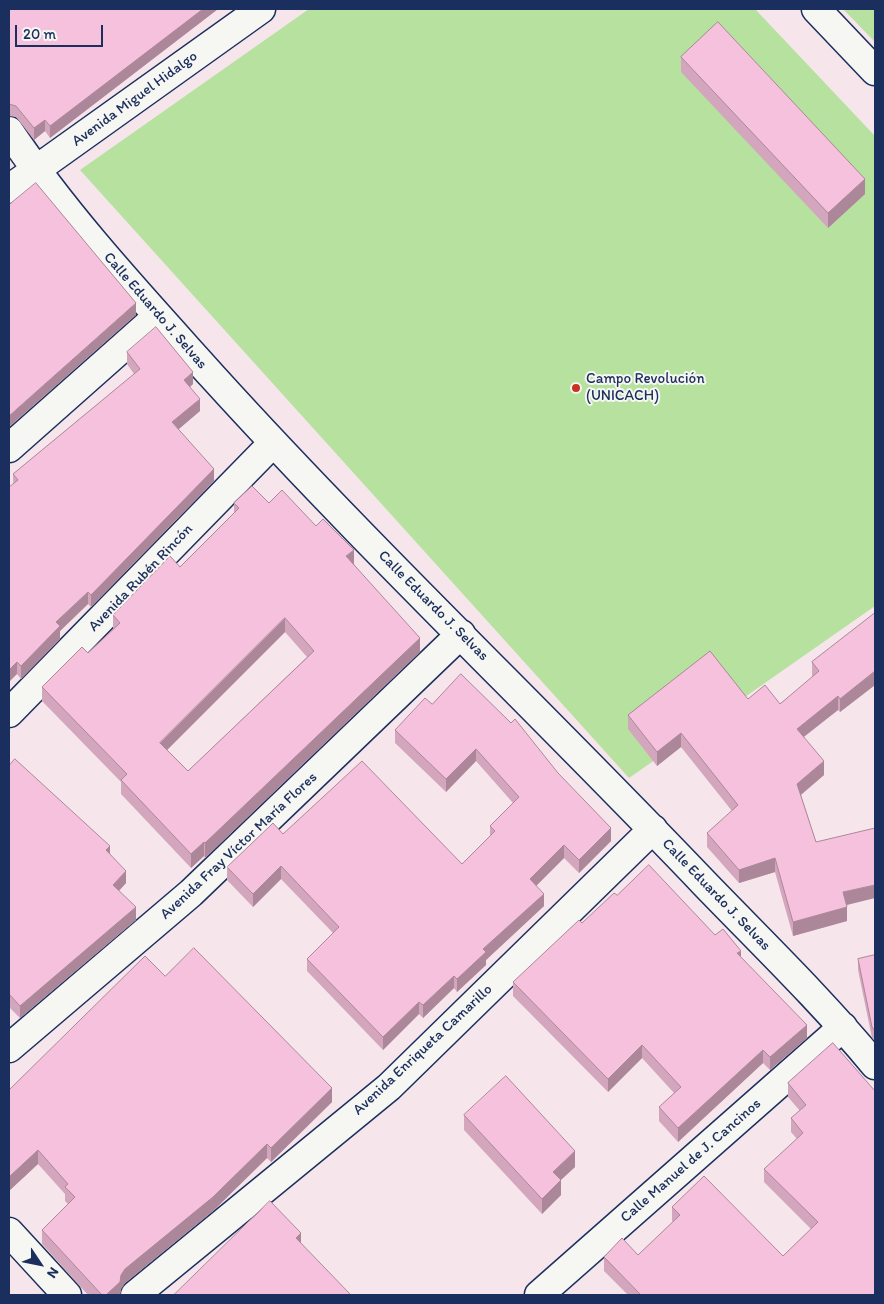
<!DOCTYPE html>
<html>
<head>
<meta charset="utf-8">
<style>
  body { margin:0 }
  #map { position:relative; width:884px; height:1304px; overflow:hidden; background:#f6e6eb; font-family:Itim,sans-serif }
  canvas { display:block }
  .frame { position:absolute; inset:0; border:10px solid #1b2f5e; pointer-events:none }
  .north { position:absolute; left:15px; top:1239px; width:50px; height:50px; -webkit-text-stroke:4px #f6f6f2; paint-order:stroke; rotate:124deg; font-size:14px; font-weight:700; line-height:20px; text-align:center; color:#1b2f5e }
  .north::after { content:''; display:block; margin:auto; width:18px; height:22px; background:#1b2f5e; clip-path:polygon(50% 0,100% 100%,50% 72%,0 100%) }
  .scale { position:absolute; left:15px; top:25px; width:88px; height:22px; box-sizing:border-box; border:2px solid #1b2f5e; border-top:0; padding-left:6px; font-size:15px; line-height:18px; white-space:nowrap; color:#1b2f5e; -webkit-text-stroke:4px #f6f6f2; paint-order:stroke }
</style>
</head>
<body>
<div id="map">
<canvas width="884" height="1304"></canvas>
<div class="frame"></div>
<div class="north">N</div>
<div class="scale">20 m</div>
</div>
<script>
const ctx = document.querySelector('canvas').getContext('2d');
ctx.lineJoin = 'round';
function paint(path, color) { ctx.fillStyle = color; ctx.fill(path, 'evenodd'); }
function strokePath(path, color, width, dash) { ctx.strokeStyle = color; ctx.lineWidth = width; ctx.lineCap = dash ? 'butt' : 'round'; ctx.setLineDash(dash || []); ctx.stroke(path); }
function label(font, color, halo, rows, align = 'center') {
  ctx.font = font + ' Itim,sans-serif'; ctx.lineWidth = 4; ctx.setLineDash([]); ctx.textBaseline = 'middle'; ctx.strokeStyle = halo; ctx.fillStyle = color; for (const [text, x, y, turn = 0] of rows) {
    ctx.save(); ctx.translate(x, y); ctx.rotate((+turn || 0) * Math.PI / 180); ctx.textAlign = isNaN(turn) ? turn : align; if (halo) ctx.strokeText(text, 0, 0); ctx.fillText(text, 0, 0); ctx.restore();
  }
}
paint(new Path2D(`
  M309,9H755L875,136V606L629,778L80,170Z
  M843,9H875V42Z`), '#b6e19f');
const minor = new Path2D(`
  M816,9L875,71
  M9,131C68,219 142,298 213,377C371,551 542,713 704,883C762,943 822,1001 875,1065
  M9,189L261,9
  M9,448L158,316
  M9,713L273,443
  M9,1048L191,893L461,634
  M9,1232L67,1295
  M135,1295L389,1087L653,829
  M539,1295L843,1027`);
strokePath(minor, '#1b2f5e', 31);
strokePath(minor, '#f6f6f2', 28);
paint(new Path2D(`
  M9,9H218L50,138L45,131L34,140L16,117L9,116Z
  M681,57L865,194L828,228L681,72Z
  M127,352L193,384L190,387L200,411L178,429L214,481L91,607L88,604L60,631V639L21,679L17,674L13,474L134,374L127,364Z
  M234,503H269L354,564L420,652L205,858L204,856L191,868L121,794V782L42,701V687L88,653L113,629V615L180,567L234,513ZM285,632L307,657L188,771L167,750Z
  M875,613V685L840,712L838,710L804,737L824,775L801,795L816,842L847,905V921L793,936L775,872L739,883L707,847V833L732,811L681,747L657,766L628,729V715L748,699L780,704L813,677L812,675V662Z
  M432,704L611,841L579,873L564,858L536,886L544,906L486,960V965L457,992L454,988L423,1018L419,1014L383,1050L307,971V959L333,933L281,879L253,907L227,880V867L283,834L462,864L490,836V826L513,803L476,761L446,792L395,743V730Z
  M9,766L110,854L126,883L119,891L136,920L20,1018L9,1007Z
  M617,895L715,935L741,957L807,1038L770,1070L763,1063L678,1142L659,1121V1107L674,1093L642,1058L608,1092L513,996V982L582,923Z
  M875,955V1041L872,1038L858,970V959Z
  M165,976L332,1102L271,1162L267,1158L213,1211L125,1283L121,1289L120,1295H88L42,1244V1230L68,1204L65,1201V1194L38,1164L9,1191V1090Z
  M833,1043L875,1295H628L604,1271V1257L638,1255L673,1222L672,1221V1207L783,1256L811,1229L764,1182V1169L797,1139L791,1132V1118L800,1111L788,1097V1083Z
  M464,1115L575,1167L561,1180V1195L542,1214L464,1130Z`), '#d4a6bd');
paint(new Path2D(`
  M203,9H218L50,138V126Z
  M45,120V131L34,140V128Z
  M865,179V194L828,228V213Z
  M136,303V315L9,427V416Z
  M193,372V384L184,392V380Z
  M200,399V411L172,435V422Z
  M214,469V481L91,607V595Z
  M354,550V564L346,571V556Z
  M88,592V604L60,631V639L21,679V666L56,622Z
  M285,618V632L160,757V743Z
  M420,638V652L205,858V843Z
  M17,662V674L9,682V670Z
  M875,671V685L840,712V699Z
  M838,696V710L797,742V729Z
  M681,733V747L657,766V752Z
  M476,749V761L446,792V779Z
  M824,761V775L797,798V784Z
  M611,828V841L579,873V860Z
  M204,842V856L191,868V854Z
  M564,845V858L530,892V879Z
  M110,846V858L106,850Z
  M775,858V872L739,883V870Z
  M281,866V879L253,907V894Z
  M126,871V883L113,897V885Z
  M875,885V898L843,906V892Z
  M544,894V906L486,960V965L457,992V979L483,949Z
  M136,907V920L20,1018V1006Z
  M847,907V921L793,936V922Z
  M741,951V964L737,953Z
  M454,976V988L423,1018V1005Z
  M419,1002V1014L383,1050V1037Z
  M807,1025V1038L770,1070V1057Z
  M642,1045V1058L608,1092V1079Z
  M763,1050V1063L678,1142V1128Z
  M332,1088V1102L271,1162V1148Z
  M267,1144V1158L213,1211L125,1283L121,1289L120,1295H106L125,1269Z
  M38,1150V1164L9,1191V1177Z
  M575,1151V1167L553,1187V1172Z
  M561,1180V1195L542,1214V1199Z
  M301,1233V1248L296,1238Z`), '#ac879a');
const building = new Path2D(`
  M9,9H203L50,126L45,120L34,128L16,106L9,104Z
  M718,22L865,179L828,213L681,57Z
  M36,183L136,303L9,416V205Z
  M156,327L193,372L184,380L200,399L172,422L214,469L91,595L88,592L56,622L60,626L21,666L17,662L9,670V487L18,480L13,474L140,369L127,352Z
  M252,486L269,503L282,490L316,526L323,519L354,550L346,556L420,638L205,843L204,842L191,854L121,780L127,774L42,687L82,647L88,653L120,623L113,615L170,556L180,567L239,508L234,503ZM285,618L314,651L188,771L160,743Z
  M875,613V671L840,699L838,696L797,729L824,761L797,784L816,842L875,828V885L843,892L847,907L793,922L775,858L739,870L707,833L738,805L681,733L657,752L628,715L710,651L748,699L765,685L780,704L819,671L812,662Z
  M461,674L511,723L515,719L558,773L611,828L579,860L564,845L530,879L544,894L483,949L486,952L457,979L454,976L423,1005L419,1002L383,1037L307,959L339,927L281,866L253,894L227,867L273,823L283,834L362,761L462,864L495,831L490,826L519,797L476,749L446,779L395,730L425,698L432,704Z
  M15,759L110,846L106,850L126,871L113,885L136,907L20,1006L9,994V766Z
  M649,865L715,935L723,929L741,951L737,953L807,1025L770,1057L763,1050L678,1128L659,1107L681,1087L642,1045L608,1079L513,982L579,920L582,923L614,893L617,895Z
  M194,948L332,1088L271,1148L267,1144L213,1197L125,1269L121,1275L120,1282L106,1295H102L42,1230L75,1197L65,1187L68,1184L38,1150L9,1177V1090L145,956L165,976Z
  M875,955V1031L872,1027L858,959Z
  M833,1043L875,1091V1295H641L604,1257L622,1238L638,1255L680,1215L672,1207L704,1176L783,1256L818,1222L764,1169L803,1133L791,1118L806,1105L788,1083Z
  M506,1076L575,1151L553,1172L561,1180L542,1199L464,1115Z
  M270,1201L301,1233L296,1238L351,1295H174Z`);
paint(building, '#f6c1dc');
strokePath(building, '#ac879a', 1);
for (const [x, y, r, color] of [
  [576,388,5,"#c8321e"]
]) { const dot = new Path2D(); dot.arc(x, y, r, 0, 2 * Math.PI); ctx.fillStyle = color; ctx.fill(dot); strokePath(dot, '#f6f6f2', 2); }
label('15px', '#1b2f5e', '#f6f6f2', [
  ["Avenida Miguel Hidalgo",135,99,-36],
  ["Calle Eduardo J. Selvas",155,311,49],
  ["Avenida Rubén Rincón",141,578,-46],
  ["Calle Eduardo J. Selvas",433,606,45],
  ["Avenida Fray Víctor María Flores",239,846,-43],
  ["Calle Eduardo J. Selvas",716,895,46],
  ["Avenida Enriqueta Camarillo",423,1050,-43],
  ["Calle Manuel de J. Cancinos",691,1161,-41]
]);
label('15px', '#1b2f5e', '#f6f6f2', [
  ["Campo Revolución",586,379],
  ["(UNICACH)",586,396]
], 'left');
</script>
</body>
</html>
